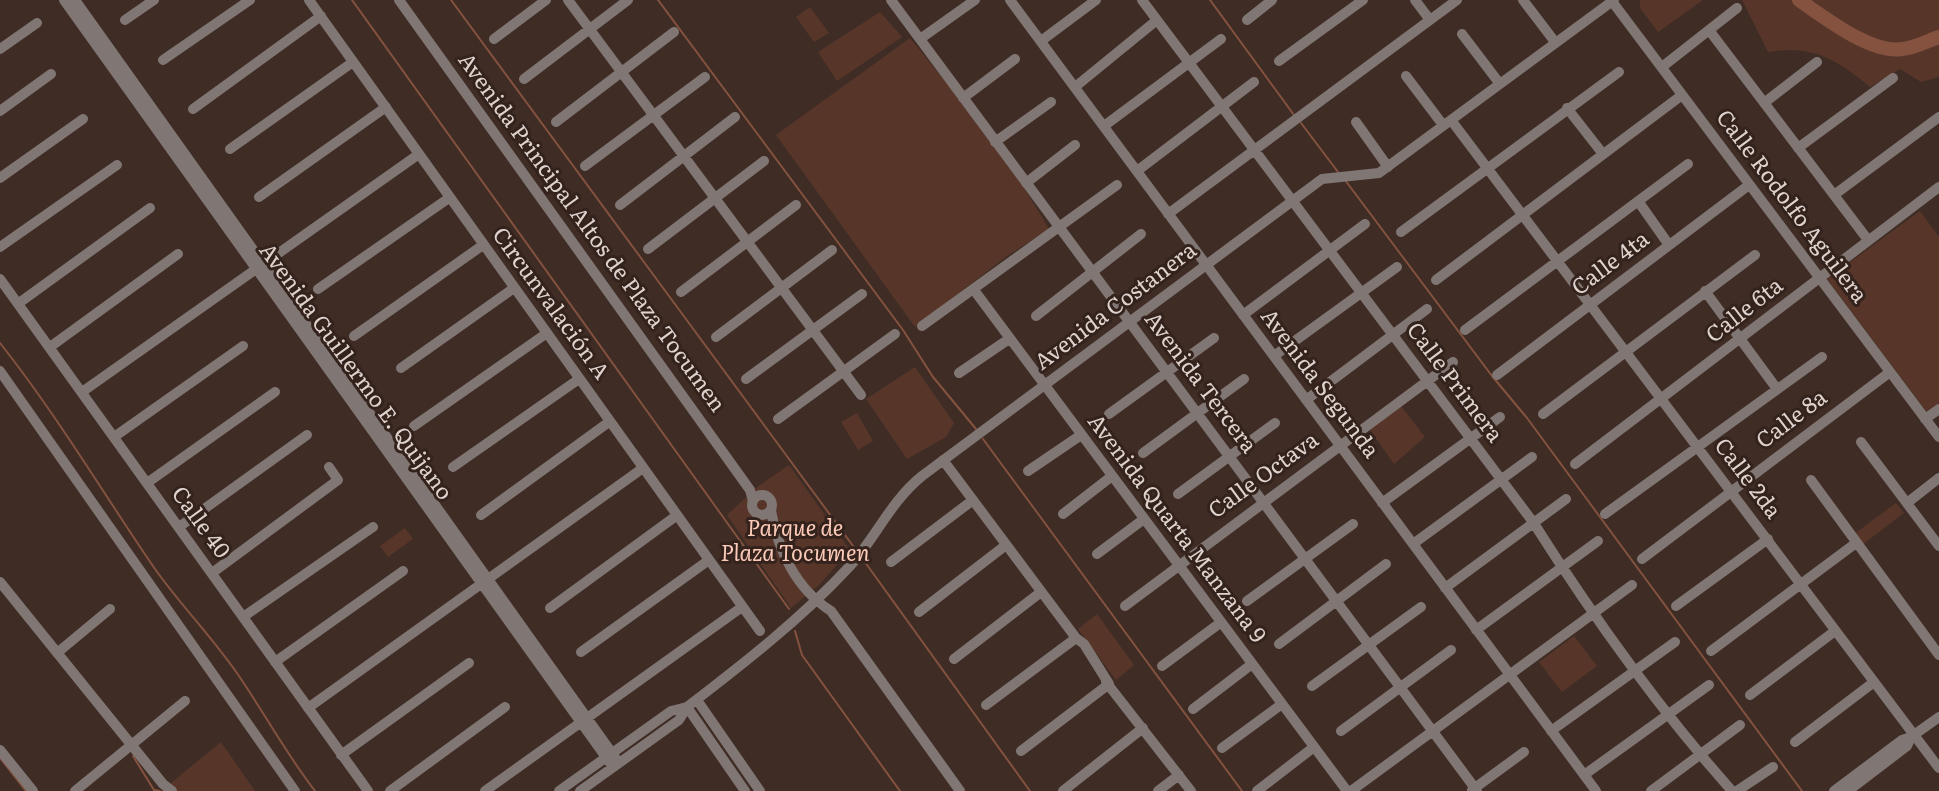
<!DOCTYPE html>
<html>
<head>
<meta charset="utf-8">
<style>
  body { margin:0 }
  canvas { display:block; background:#3e2c25 }
</style>
</head>
<body>
<canvas width="1939" height="791"></canvas>
<script>
const ctx = document.querySelector('canvas').getContext('2d');
ctx.lineJoin = 'round';
function paint(path, color) { ctx.fillStyle = color; ctx.fill(path, 'evenodd'); }
function strokePath(path, color, width, dash) { ctx.strokeStyle = color; ctx.lineWidth = width; ctx.lineCap = dash ? 'butt' : 'round'; ctx.setLineDash(dash || []); ctx.stroke(path); }
function label(font, color, halo, rows, align = 'center') {
  ctx.font = font + ' Literata,serif'; ctx.lineWidth = 6; ctx.setLineDash([]); ctx.textBaseline = 'middle'; ctx.strokeStyle = halo; ctx.fillStyle = color; for (const [text, x, y, turn = 0] of rows) {
    ctx.save(); ctx.translate(x, y); ctx.rotate((+turn || 0) * Math.PI / 180); ctx.textAlign = isNaN(turn) ? turn : align; if (halo) ctx.strokeText(text, 0, 0); ctx.fillText(text, 0, 0); ctx.restore();
  }
}
paint(new Path2D(`
  M1640,0H1703L1658,32L1640,8Z
  M1742,0H1939V77L1921,82L1900,69L1870,87C1838,60 1812,44 1768,52Z
  M810,7L829,33L814,42L796,17Z
  M880,12L902,37L837,81L818,52Z
  M910,38L1004,154L1049,229L1007,256L915,327L776,135Z
  M1920,211L1939,237V403L1927,412L1827,279Z
  M915,367L954,423L946,437L907,459L866,399Z
  M1401,406L1425,437L1394,464L1370,430Z
  M857,413L873,441L858,450L841,422Z
  M789,465L850,550L819,585L791,608L727,515L757,487Z
  M1896,503L1904,513L1862,545L1854,534Z
  M405,528L413,539L388,557L380,546Z
  M1097,614L1134,665L1116,680L1078,629Z
  M1574,636L1597,666L1562,692L1539,662Z
  M221,742L255,791H161Z`), '#573629');
strokePath(new Path2D(`
  M352,0L789,609
  M451,0L856,550
  M658,0L903,330L933,377L976,429
  M1210,0L1294,115
  M1301,123L1338,172
  M1345,180L1492,376L1527,418L1802,791
  M0,343C57,415 103,493 155,569C182,607 215,640 241,679C266,716 287,755 315,791
  M983,439L1242,791
  M862,558L1030,791
  M795,631L802,655L900,791
  M133,756L154,790L160,791
  M0,758L26,791`), '#84523f', 2);
strokePath(new Path2D(`
  M1799,0C1824,17 1871,54 1902,49C1914,48 1927,41 1939,37`), '#84523f', 14);
strokePath(new Path2D(`
  M64,0L613,767
  M75,0L619,763
  M309,0L760,631
  M399,0L750,490L753,501
  M568,0L861,395
  M891,0L1477,791
  M1010,0L1596,791
  M1142,0L1533,522C1592,615 1659,709 1732,791
  M1415,0L1430,20
  M1523,0L1555,42
  M1611,0L1939,437
  M125,20L154,0
  M1247,20L1272,0
  M1709,30L1868,240
  M1462,34L1500,84
  M494,39L546,0
  M920,39L975,0
  M1041,41L1096,0
  M0,49L37,23
  M163,60L250,0
  M1279,61L1363,0
  M1662,67L1737,8
  M1406,76L1443,125
  M524,79L628,0
  M1075,87L1157,20
  M963,98L1015,59
  M1764,103L1817,62
  M1567,108L1603,154
  M193,109L321,16
  M0,111L51,74
  M1451,120L1939,768
  M556,122L674,32
  M1356,122L1388,167
  M1104,126L1221,39
  M995,142L1051,102
  M1798,148L1893,78
  M230,149L353,62
  M585,166L705,77
  M1137,171L1254,82
  M0,178L83,119
  M1026,183L1075,145
  M1834,195L1939,117
  M259,197L386,107
  M1638,201L1669,245
  M620,205L735,117
  M1168,214L1457,0
  M1401,232L1619,72
  M0,247L117,165
  M648,249L764,161
  M0,279L368,791
  M1436,280L1682,95
  M318,289L449,198
  M974,290L1347,791
  M1705,291L1777,389
  M681,292L796,205
  M19,303L150,208
  M1243,315L1365,224
  M1036,316L1141,234
  M922,326L1117,185
  M1465,330L1688,164
  M354,336L483,245
  M716,337L832,250
  M50,347L178,254
  M1274,356L1397,267
  M401,368L514,288
  M0,371L295,791
  M959,373L1009,339
  M1497,375L1749,185
  M746,379L862,294
  M82,392L419,154
  M1306,400L1427,309
  M1109,414L1214,338
  M1543,414L1755,255
  M778,419L895,334
  M1925,419L1939,409
  M414,426L547,333
  M114,437L243,346
  M1861,442L1939,546
  M1143,453L1244,379
  M943,460L1076,638L1084,644L1109,684
  M1575,464L1939,187
  M453,467L579,379
  M1028,471L1081,435
  M1811,480L1939,655
  M147,483L275,392
  M1178,494L1275,423
  M752 505a10 10 0 1 1 20 0a10 10 0 1 1-20 0Z
  M1382,503L1500,417
  M1907,503L1939,478
  M771,511C778,550 796,589 831,611L960,791
  M1063,514L1112,476
  M1605,514L1822,357
  M481,515L609,422
  M179,527L307,435
  M1413,544L1532,457
  M1097,554L1144,519
  M1642,559L1890,372
  M891,562L973,500
  M212,573L338,480L329,467
  M0,582L163,784L172,791
  M1445,588L1566,499
  M1247,601L1353,524
  M1125,606L1453,362
  M1676,606L1768,539
  M550,608L676,516
  M919,612L1006,545
  M243,617L373,527
  M1476,630L1598,541
  M1279,644L1386,564
  M1711,651L1856,543
  M581,652L709,560
  M57,653L110,609
  M954,659L1041,592
  M275,662L403,571
  M1162,666L1220,623
  M1106,682L1191,791
  M1312,686L1421,607
  M1750,695L1835,631
  M697,700L760,791
  M986,705L1076,638
  M687,707L745,791
  M308,708L643,468
  M1193,709L1252,664
  M1341,731L1451,650
  M1551,731L1675,642
  M1795,742L1874,682
  M1222,748L1282,704
  M0,750L33,791
  M1021,751L1109,684
  M341,755L469,663
  M1584,775L1709,685
  M1472,790L1524,752
  M75,791L185,701
  M390,791L505,707
  M485,791L742,607
  M559,791L671,711L687,707
  M580,791L679,720L687,707C743,664 801,619 850,566C876,537 891,501 922,476L1322,179L1379,173L1614,0
  M1063,791L1143,728
  M1158,791L1179,775
  M1257,791L1314,747
  M1351,791L1632,585
  M1651,791L1740,725
  M1737,791L1773,767
  M1834,791L1902,740L1911,737L1939,717
  M1848,791L1907,746L1911,737`), '#807673', 10);
label('22px', '#dfd3cf', '#34221c', [
  ["Calle Rodolfo Aguilera",1791,207,53],
  ["Avenida Principal Altos de Plaza Tocumen",591,233,54],
  ["Calle 4ta",1611,264,-37],
  ["Circunvalación A",550,304,54],
  ["Avenida Costanera",1116,307,-37],
  ["Calle 6ta",1745,311,-38],
  ["Avenida Guillermo E. Quijano",355,372,54],
  ["Avenida Tercera",1200,383,53],
  ["Calle Primera",1454,383,53],
  ["Avenida Segunda",1319,384,53],
  ["Calle 8a",1792,420,-37],
  ["Calle Octava",1264,476,-36],
  ["Calle 2da",1747,479,53],
  ["Calle 40",200,523,54],
  ["Avenida Quarta Manzana 9",1176,529,53]
]);
label('italic 22px', '#fccab8', '#34221c', [
  ["Parque de",795,530],
  ["Plaza Tocumen",795,555]
]);
</script>
</body>
</html>
